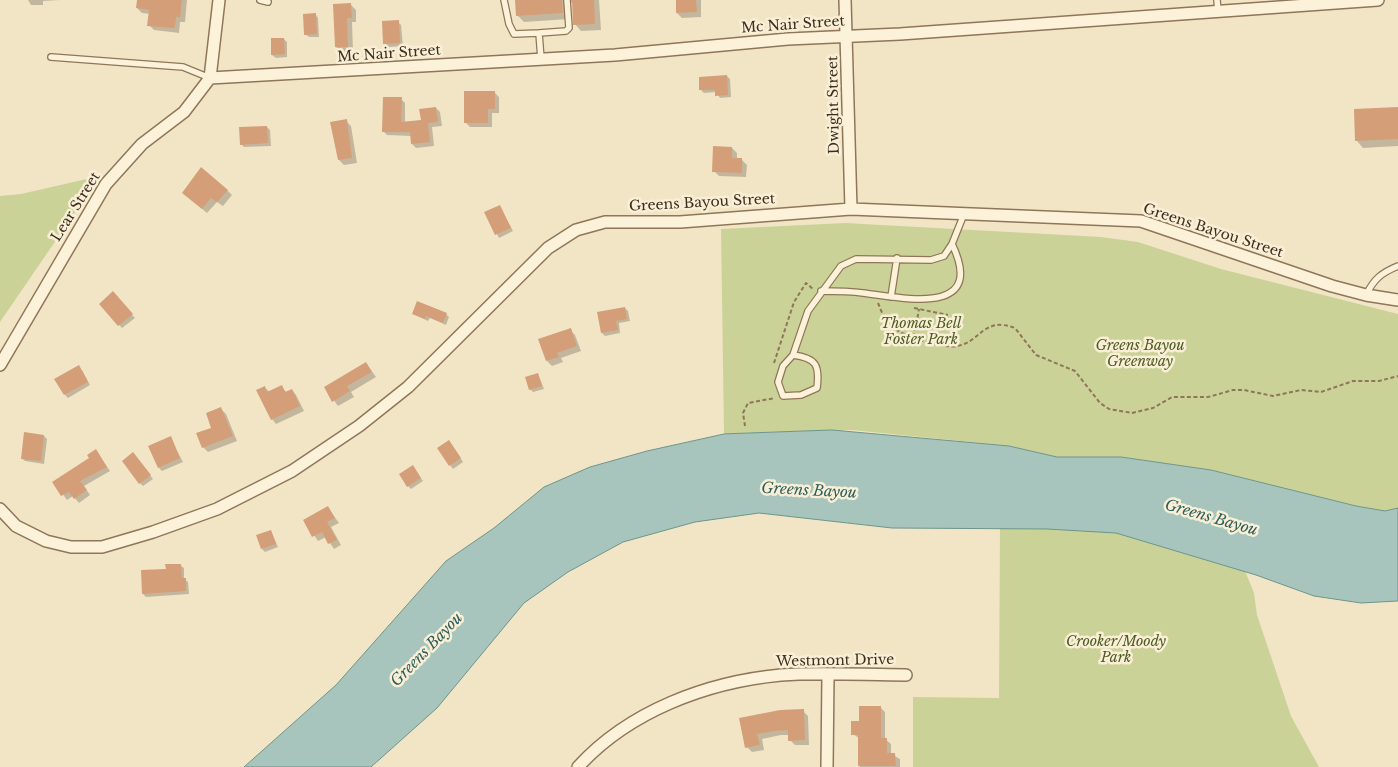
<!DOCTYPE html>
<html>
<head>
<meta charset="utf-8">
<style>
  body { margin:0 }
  canvas { display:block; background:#f2e5c5 }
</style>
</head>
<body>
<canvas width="1398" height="767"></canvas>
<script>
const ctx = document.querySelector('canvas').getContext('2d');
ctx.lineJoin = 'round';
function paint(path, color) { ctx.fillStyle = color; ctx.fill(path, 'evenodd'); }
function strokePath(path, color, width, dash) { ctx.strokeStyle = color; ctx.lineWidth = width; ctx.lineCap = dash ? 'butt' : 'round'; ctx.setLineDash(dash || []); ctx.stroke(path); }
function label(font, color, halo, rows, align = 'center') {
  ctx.font = font + ' "Libre Baskerville",serif'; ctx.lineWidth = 5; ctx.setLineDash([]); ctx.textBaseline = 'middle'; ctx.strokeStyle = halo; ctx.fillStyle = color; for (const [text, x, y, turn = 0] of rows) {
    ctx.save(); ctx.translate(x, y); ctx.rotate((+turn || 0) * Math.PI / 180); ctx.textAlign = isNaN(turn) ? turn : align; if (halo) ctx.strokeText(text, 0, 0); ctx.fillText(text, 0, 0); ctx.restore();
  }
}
paint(new Path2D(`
  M100,176L0,322V196L21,194Z
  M845,223L1101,237L1138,242L1221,269L1398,314V508L1385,511L1356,506L1211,470L1121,457H1057L1009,446L852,430L724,434L721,229Z
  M1000,522L1098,525L1241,561L1254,593L1257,615L1291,716L1319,767H913V697L999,698Z`), '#cbd298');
const water = new Path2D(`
  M832,430L1009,446L1057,457H1121L1211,470L1356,506L1385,511L1398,508V601L1361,603L1314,596L1256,575L1116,533L1047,529L892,528L759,513L695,522L623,542L568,572L524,603L437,708L371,767H244L336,685L446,561L494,528L544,487L590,467L647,451L724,434Z`);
paint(water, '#a7c5bc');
strokePath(water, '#6d958b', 1);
paint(new Path2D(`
  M28,0H60L43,1V5H31Z
  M138,0H187L185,22H180L179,33L154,30L149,25L150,14L142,13L137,8Z
  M516,0H599L601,30L581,31L575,24L573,2L568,5L569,19L524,22L517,15Z
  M677,0H701V17L682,18L677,13Z
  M351,5L356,10V22H352L353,51L341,52L336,47Z
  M315,14L318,18L319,37H309L305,34Z
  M398,22L401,25L403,46L388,47L384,43Z
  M284,39L287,42V57L276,58L272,55Z
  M727,76L730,79L731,97L720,98L716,92L704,93L701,90Z
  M494,92L499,97V113H492V127H470L465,122Z
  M401,99L405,103V123L422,121L436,108L440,112L442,126L432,127L434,146L416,148L412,144L411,136L387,135L383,131Z
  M1398,108V146L1363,148L1357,141Z
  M346,121L351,126L357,163L344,165L339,160L336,141Z
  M267,127L270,130L271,146L244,147L241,144Z
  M732,148L737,153V159L742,160L747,165L746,177L719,176L714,171Z
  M227,190L232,195L223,206L217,202L207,213L189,198Z
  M500,207L513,231L499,238L486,213Z
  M116,296L135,318L122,328L100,304Z
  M625,308L628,311L630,321L619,323L620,333L605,336L602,333Z
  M413,314H446L449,317L446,325L430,318L428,321Z
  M570,330L575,335L581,351L561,358L563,362L552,366L547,361Z
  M366,363L376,377L351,392L354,397L338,406L325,388Z
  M82,370L90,385L68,398L65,395Z
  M538,374L544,389L533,392L530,389Z
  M282,387L287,393L292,390L296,395L304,411L276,424L272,419L265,388L270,392Z
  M221,409L226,414L237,441L208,452L203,447Z
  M44,436L47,439L44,464L25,461L22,458Z
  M170,438L183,462L162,471L159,468Z
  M449,441L463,462L453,469L438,448Z
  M96,451L110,471L84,486L90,495L79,503L73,496L67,500L54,482L90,459Z
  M136,457L153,479L143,486L140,483Z
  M413,467L423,481L411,489L408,486Z
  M328,508L339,523L331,527L341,545L334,549L326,537L318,541L304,520Z
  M271,531L278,547L265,552L262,549Z
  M180,565L184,568V579L188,582L189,594L146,597L143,594L167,570Z
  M880,707L885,712V739L891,744V754L900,759V767H860V739L853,734L860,722Z
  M803,711L808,716L809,745H795L790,740V735H781L762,739L764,750L752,752L747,747L741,719Z`), '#0003');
paint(new Path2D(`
  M137,0H182L180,18L176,17L175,28L147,26L149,10L136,8Z
  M515,0H562L563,13L516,16Z
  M572,0H594L595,24L573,25Z
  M676,0H696L697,12L676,13Z
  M351,3L352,18H347L348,47H335L333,4Z
  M316,13L317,34L304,35L303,14Z
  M399,20L400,43L383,44L382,21Z
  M271,38H284L285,54L271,55Z
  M727,75L728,95L715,96V90H699V77Z
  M464,91H495V109H488V123H464Z
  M383,97H402L401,122L421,120L419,109L436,107L438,122L428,123L430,142L411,144L410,132H382Z
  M1398,107V139L1355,141L1354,109Z
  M347,119L352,158L338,160L330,122Z
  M267,126L268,143L240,145L239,127Z
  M713,146L732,147V158H742V173L712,172Z
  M201,167L228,190L217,202L211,198L202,209L182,193Z
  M500,205L511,228L495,235L484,212Z
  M113,291L133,314L118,326L99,304Z
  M417,301L447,313L443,323L426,316L425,319L412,314Z
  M625,307L627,319L616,321L618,330L601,333L597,312Z
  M571,328L577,346L557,353L559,357L546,361L538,339Z
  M366,362L372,372L347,386L350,391L332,402L324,387Z
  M79,365L88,382L64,395L54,379Z
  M538,373L542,386L529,390L525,377Z
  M282,385L285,392L292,389L300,406L271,420L256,390L265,386L267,392Z
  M221,407L233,436L202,448L196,433L211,428L206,413Z
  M24,432L44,435L41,461L21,459Z
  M171,436L180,458L158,468L148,446Z
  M449,440L461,458L449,466L437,448Z
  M96,449L107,467L80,481L87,490L74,499L69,492L61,496L52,482L89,458L87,455Z
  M133,452L151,475L139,484L122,461Z
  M413,465L421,478L407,487L399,474Z
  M328,506L335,518L327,522L337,540L328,544L322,532L312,537L303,520Z
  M271,530L276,544L261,549L256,535Z
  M165,564H181L182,578H186V591L142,594L141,570L166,569Z
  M859,706H881V738H887V753H895L896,766H858V735H851V721H859Z
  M804,709L805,740L788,741V730L775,731L757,734L760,745L745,748L739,718L780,710Z`), '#d49e78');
const lane = new Path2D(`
  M260,0L268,2
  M504,0L509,24L514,34L539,33L541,59
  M1217,0L1218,11
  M539,33L566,31L569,28L567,0
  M51,57L183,67L210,78
  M821,291C835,291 849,291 863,293C904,298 987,317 952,244
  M1366,295C1374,279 1381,273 1398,266
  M891,297L897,258
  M793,355C816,358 820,365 817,388L801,395L783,396L778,382L783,366L793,355L808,311L841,266L856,259L931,260L944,256L952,244L964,214`);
const street = new Path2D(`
  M845,0L851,209
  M210,78L615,55L788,39L900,34L1378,0
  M0,365L106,184L142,144L184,112L210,78L219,0
  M0,509L16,526L46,541L71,547H102L153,532L217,509L292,471L359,426L408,387L548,248L576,230L605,222H680L851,209L1141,221L1332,286L1366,295L1398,300
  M578,767C629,711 707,682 781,675C820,672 867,675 906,675
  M827,767L828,675`);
strokePath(lane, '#8f7659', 8);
strokePath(street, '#8f7659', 14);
strokePath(new Path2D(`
  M878,303C881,310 883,317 889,324C898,335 942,349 957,346C981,342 983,316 1015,328L1036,355L1075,371L1100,403L1109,409L1132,413L1153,408L1172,397H1208L1233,390H1244L1273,396L1301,390L1321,392L1353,381H1379L1398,376
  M914,308L948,315
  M914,337L919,309
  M774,363L794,302L806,283L813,289
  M745,426L743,413L748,403L775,398`), '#8f7659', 2, [4, 2.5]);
strokePath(lane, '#fcf2da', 5.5);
strokePath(street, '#fcf2da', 11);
label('14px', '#3e2e1e', '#f9efd6', [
  ["Mc Nair Street",793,25,-4],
  ["Mc Nair Street",389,54,-4],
  ["Dwight Street",834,105,-91],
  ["Greens Bayou Street",702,203,-3],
  ["Lear Street",76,207,-58],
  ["Greens Bayou Street",1213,231,18],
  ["Westmont Drive",835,661,-1]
]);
label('italic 14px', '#4e5d23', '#f9efd6', [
  ["Thomas Bell",921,324],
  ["Foster Park",921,340],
  ["Greens Bayou",1140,346],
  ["Greenway",1140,362],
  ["Crooker/Moody",1116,642],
  ["Park",1116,658]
]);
label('italic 15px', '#2c5f5c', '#f9efd6', [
  ["Greens Bayou",809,491,3],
  ["Greens Bayou",1211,518,16],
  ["Greens Bayou",427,650,-46]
]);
</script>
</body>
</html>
